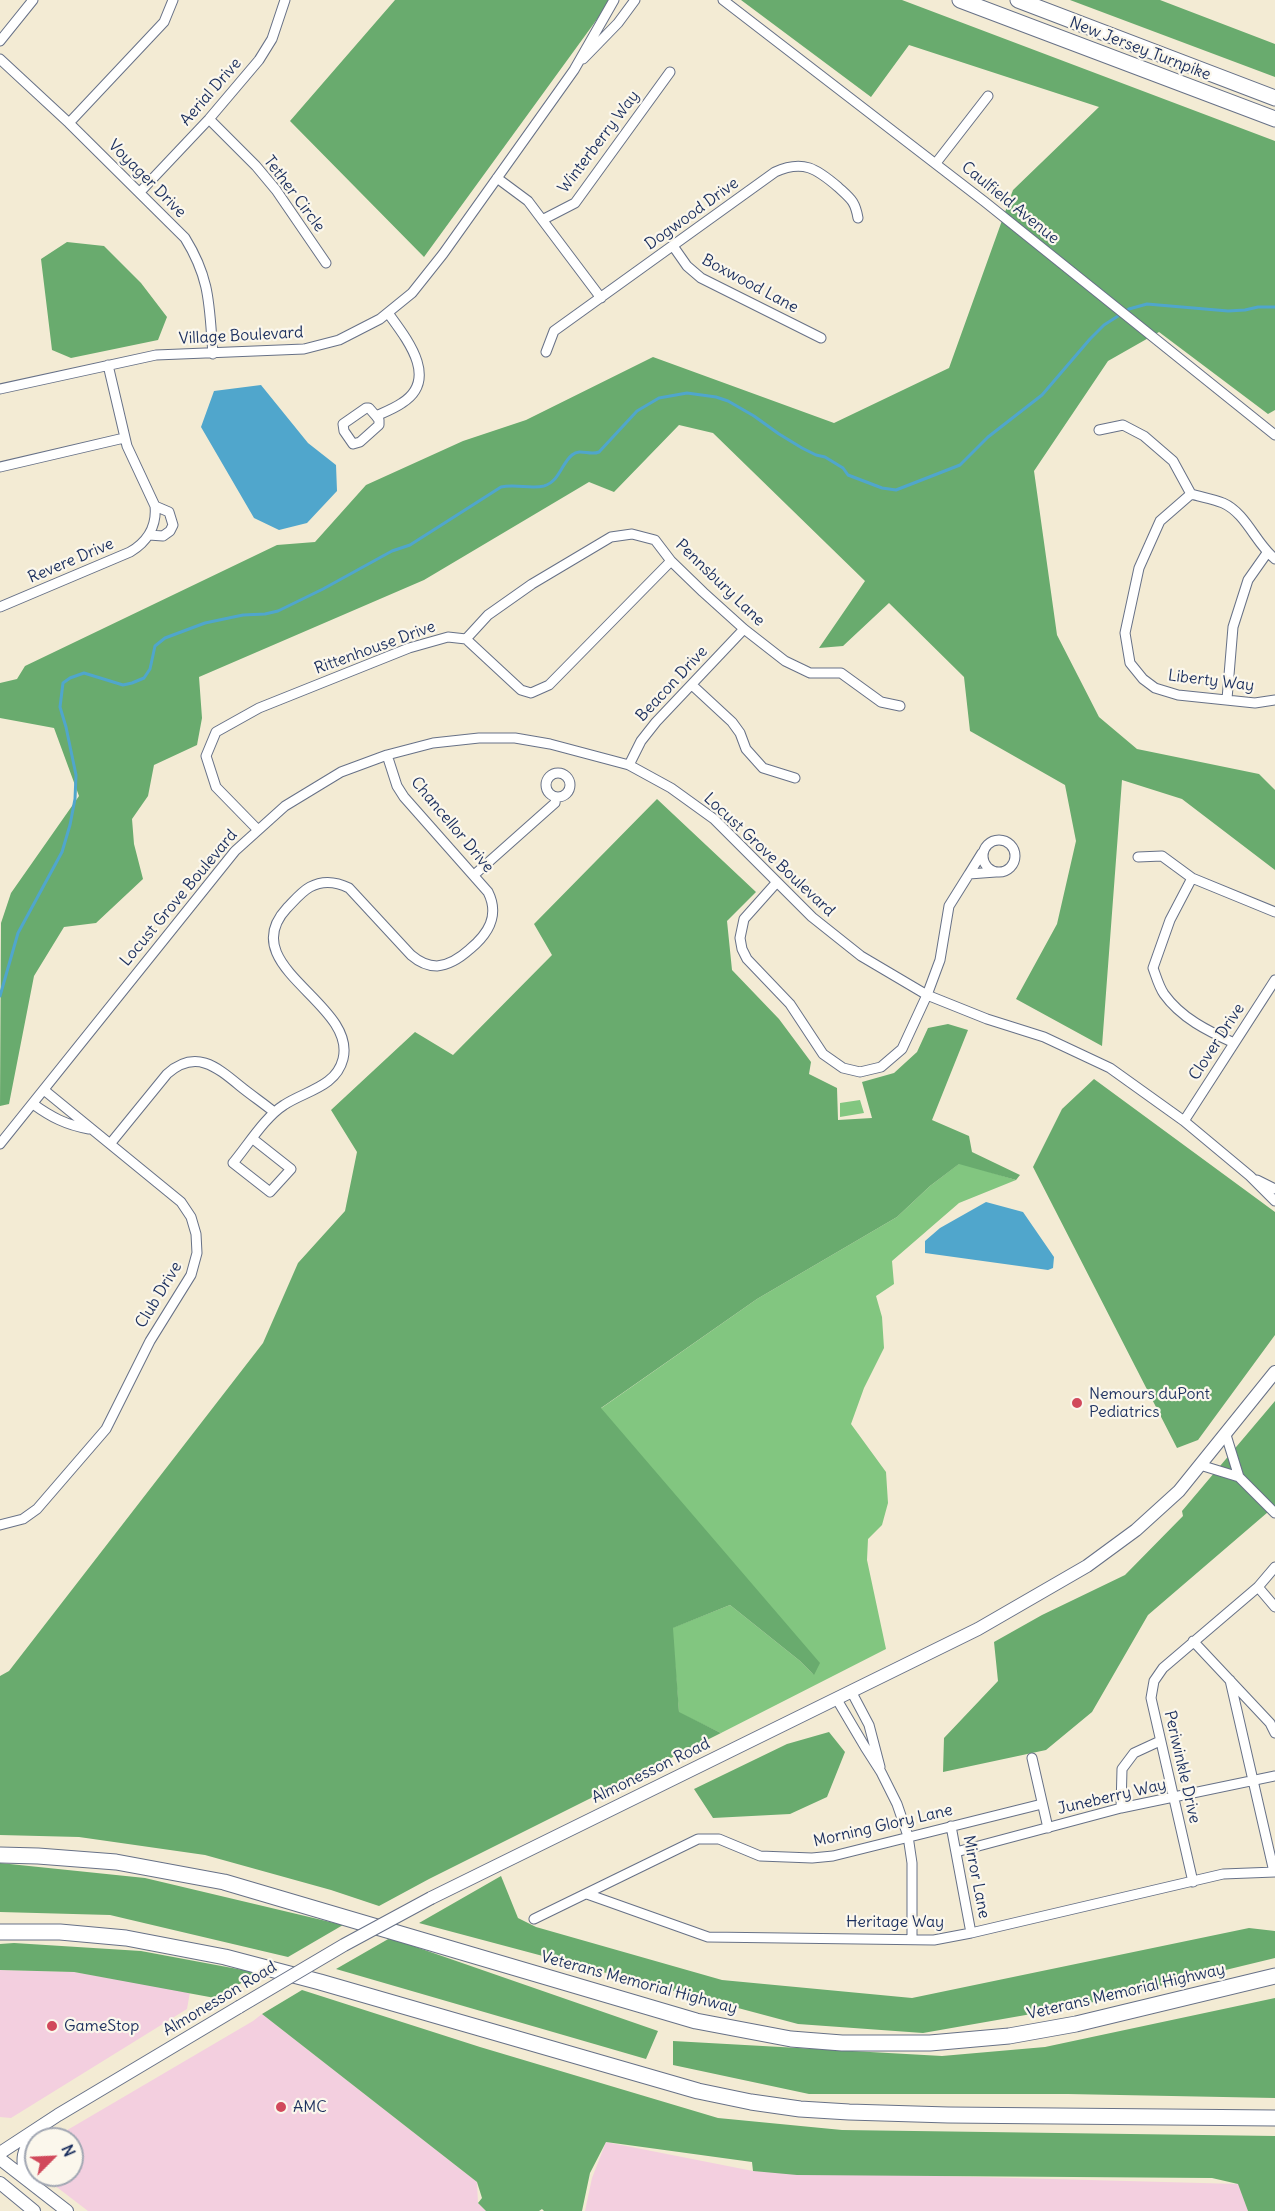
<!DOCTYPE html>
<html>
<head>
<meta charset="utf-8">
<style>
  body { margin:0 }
  #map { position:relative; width:1275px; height:2211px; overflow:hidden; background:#f3ebd4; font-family:Delius,sans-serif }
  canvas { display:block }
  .north { position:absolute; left:24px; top:2127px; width:60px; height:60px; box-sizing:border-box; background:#fbf7ec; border:2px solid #a1a7b3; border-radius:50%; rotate:66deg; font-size:16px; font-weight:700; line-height:24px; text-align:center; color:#1b2f5e }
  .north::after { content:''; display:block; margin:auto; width:21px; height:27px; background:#d1495b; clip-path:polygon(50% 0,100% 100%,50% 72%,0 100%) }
</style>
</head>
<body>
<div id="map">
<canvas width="1275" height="2211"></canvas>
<div class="north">N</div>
</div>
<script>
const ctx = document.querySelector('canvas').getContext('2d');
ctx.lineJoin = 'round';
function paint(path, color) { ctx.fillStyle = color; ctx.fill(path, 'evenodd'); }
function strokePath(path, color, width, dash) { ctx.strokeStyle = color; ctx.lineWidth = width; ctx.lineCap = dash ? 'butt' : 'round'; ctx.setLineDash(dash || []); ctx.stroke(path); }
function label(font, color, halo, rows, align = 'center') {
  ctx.font = font + ' Delius,sans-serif'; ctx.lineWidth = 4.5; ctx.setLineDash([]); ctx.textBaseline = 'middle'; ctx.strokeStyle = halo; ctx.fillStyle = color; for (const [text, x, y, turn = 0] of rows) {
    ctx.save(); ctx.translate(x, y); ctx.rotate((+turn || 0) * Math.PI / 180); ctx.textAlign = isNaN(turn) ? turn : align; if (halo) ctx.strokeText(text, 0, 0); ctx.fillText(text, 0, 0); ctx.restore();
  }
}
paint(new Path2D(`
  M0,1970L74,1972L190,1992L187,2009L11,2118L0,2117Z
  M262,2014L477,2182L478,2203L486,2211H88L41,2175H72V2139H52L253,2021Z
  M606,2142L753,2171L1239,2184L1248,2211H585L592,2178Z`), '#f3cfdf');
paint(new Path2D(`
  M860,1100L864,1113L840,1117V1103Z
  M960,1163L1016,1180L959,1203L892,1261L894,1284L876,1296L882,1317L884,1348L864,1388L851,1424L886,1472L888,1503L882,1525L868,1539L867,1560L886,1649L721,1733L679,1713L672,1628L730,1605L800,1661L814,1675L600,1409L757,1299L897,1217L930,1186Z`), '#82c680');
paint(new Path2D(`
  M395,0H611L424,257L290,121Z
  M741,0H902L1275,141V410L1268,414L1159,332L1108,361L1034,471L1057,635L1099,717L1137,749L1259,774L1275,790V870L1182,799L1122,780L1102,1046L1016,999L1057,924L1076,841L1065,785L970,731L964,677L889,603L843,646L819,648L865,581L713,433L679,425L614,492L589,482L424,580L199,677L202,718L197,745L154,765L148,796L132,819L134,844L143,879L96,923L64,927L34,976L9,1104L0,1106L1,923L11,893L79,796L54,728L0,718V683L17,679L25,666L277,545L315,542L366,485L463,441L526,420L653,357L834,423L949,368L1013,190L1099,107L909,45L871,97Z
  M1070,0H1160L1275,44V77Z
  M67,242L104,246L141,283L167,317L158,340L71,358L52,350L41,259Z
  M657,799L756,892L727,921L732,970L779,1019L811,1062L809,1074L837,1088L838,1120L872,1118L862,1082L894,1073L917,1052L928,1028L948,1024L968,1030L932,1120L969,1136L972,1152L1020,1175L1016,1180L959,1164L930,1186L897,1217L757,1299L601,1408L820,1663L814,1675L800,1661L730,1605L673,1628L679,1712L721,1733L429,1879L379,1906L331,1890L205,1855L79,1837L0,1835V1676L9,1671L263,1343L298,1263L345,1211L357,1152L331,1110L415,1032L453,1055L552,955L534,924Z
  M1094,1079L1275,1212V1335L1198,1440L1177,1448L1033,1167L1062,1109Z
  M1275,1401V1506L1148,1615L1092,1712L1046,1750L943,1772L944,1738L998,1681L994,1642L1042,1615L1125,1575L1183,1516L1182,1511Z
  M829,1732L845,1752L827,1797L790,1814L713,1818L694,1789L787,1744Z
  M0,1863L145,1878L343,1925L288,1957L110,1915L0,1912Z
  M501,1876L518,1918L536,1927L722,1980L912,1998L1249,1928L1275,1931V1958L1077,2006L923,2033L798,2024L419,1923Z
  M390,1938L658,2031L646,2059L336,1969Z
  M14,1943L141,1951L259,1973L215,1998L74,1972L0,1970V1944Z
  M302,1990L480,2047L718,2118L842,2130L1275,2136V2211H1248L1238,2184L1212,2178L797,2175L753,2171L752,2162L606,2142L590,2173L582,2211H544L542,2209L539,2211H486L478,2203L482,2198L477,2182L262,2014Z
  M1275,1998V2098L1068,2094H809L673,2065V2041L942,2056L1045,2047Z`), '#69ab6e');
paint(new Path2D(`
  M261,385L308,443L336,465L337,491L307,523L279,530L254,518L201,427L214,391Z
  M986,1202L1023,1212L1054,1257L1053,1268L1048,1270L925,1253V1241L940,1228Z`), '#50a6cc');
strokePath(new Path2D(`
  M0,996L18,933L62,852L70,825L75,799L76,775L66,727L60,707L63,683L70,678L84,673L123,685L132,683L144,678L150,669L155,646L165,638L205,623L243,615L265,614L278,611L323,589L392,551L410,545L501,487C515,484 531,489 544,486C560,481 561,464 572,455C581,448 589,456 599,452L637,411L659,398L687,393L716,397L728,401L754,416L779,434L802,448L816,455L825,457L843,468L848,475L882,488L896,490L960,465L988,437L1042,395L1090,339L1104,325L1129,309L1147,304L1228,311L1245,310L1258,307H1275`), '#50a6cc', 3);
const minor = new Path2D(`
  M723,0L985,202L1275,435
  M0,41L33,0
  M0,59L69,123L185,238C211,280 209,306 213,354
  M583,59L618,23L635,0
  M209,119L256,166L276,190L326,263
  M69,123L164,22L173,0
  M936,163L988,96
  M497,178L528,201L601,298
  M140,192L209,119L259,60L272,39L285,0
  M544,219L575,203L670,72
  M673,246L687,266L701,278L821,338
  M546,352L554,331L775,172C803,159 817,169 838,187C851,199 855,201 858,218
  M0,389L156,355L304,349L339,340L380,319L412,293L443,254L574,70L614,0
  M376,416L369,408H366L343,424L344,431L353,444L360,442L379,425V420L376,416C385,412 395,408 402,403C440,379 406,338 388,313
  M1099,430L1123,425L1144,436L1173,461L1191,494
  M0,467L124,438
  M149,535L163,536L170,531L173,525L169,512L155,506
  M1275,559C1256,544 1246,513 1223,503C1213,499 1201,497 1191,494L1160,521L1139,568L1125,633L1130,663L1143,679L1155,688L1178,695L1255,703L1275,700
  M0,607L130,552C147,542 157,526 155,506L127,446L108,365
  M466,639L488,615L532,584L611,537L632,534L655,540L671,561L703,592L744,629L785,661L810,673H841L881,702L900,706
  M692,685L732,722L740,733L746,749L763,768L795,778
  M1227,699L1233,627L1248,580L1267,553
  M629,765L641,741L656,722L744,629
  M546 785a12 12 0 1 1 24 0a12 12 0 1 1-24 0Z
  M258,830L216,787L206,756L216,732L259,708L409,648L448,637L466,639L521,690L531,693L549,685L671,561
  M983 856a16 16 0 1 1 32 0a16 16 0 1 1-32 0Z
  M982,853L969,874L996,872
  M1138,857L1162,856L1192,878L1275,912
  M474,875L555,803L556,797
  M1192,878L1170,920L1153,968C1156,976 1159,987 1164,994C1181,1018 1208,1031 1234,1043
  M777,882L744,919L740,938L742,949L747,959L790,1004L823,1054L843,1068L860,1072L881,1067L902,1049L927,995L940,960L949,906L969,874
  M33,1104C51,1117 66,1125 89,1129
  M1184,1121L1275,980
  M253,1139L291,1169L270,1192L233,1163C248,1145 265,1117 284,1105C305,1091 336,1087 343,1059C357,1003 233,966 287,908C294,901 301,892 310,887C323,880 337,882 349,888L411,955C418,961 427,966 437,966C450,965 460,958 470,949C488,934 500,916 488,892L404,797L397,786L387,755
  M0,1144L235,851L285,806L341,772L387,755L433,743L479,738H515L550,744L629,765L671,788L714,819L812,917L861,956L927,995L987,1019L1044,1037L1110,1068L1184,1121L1250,1176L1275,1201
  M110,1144L167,1074C195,1049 216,1066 240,1086C251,1095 263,1103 274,1112
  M1257,1180L1275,1189
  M1226,1435L1239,1477
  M1200,1465L1239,1477L1275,1513
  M0,1525L23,1519L37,1509L106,1429L150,1341L191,1275L197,1253L196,1234L191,1217L181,1202L44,1090
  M1258,1587L1275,1607
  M1193,1641L1270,1723L1275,1733
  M1230,1680L1274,1872
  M851,1691L869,1725L880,1767
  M836,1698L865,1747L881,1772L897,1804L908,1836L912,1863V1938
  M1032,1758L1048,1828
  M1121,1808L1122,1769L1134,1753L1160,1741
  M951,1826L971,1933
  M956,1852L1121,1808L1275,1776
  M1193,1882L1151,1698L1154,1681L1163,1668L1258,1587L1275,1567
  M587,1894L708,1937L934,1940L971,1933L1223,1874L1275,1872
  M534,1919L698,1839H719L760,1856L812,1858L833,1856L1042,1804`);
const major = new Path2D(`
  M431,1898L978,1629L1087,1566L1136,1530L1179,1491L1275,1372
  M0,2153L58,2115L239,2007
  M0,2159L67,2211
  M26,2179C21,2157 23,2152 34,2133
  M0,2183L34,2211`);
const highway = new Path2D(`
  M960,0L1275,119
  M1018,0L1275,98
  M0,1855L38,1856L116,1862L224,1882L696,2021L791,2039L842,2043H930L1009,2036L1076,2024L1275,1976
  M0,1932H60L126,1938L225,1957L320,1982L698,2091L751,2102L800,2109L849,2112L948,2115L1275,2118`);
strokePath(minor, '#677187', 11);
strokePath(major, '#677187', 14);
strokePath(highway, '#677187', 17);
strokePath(minor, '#fff', 9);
strokePath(major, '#fff', 12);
strokePath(highway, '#fff', 15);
const majorBridge = new Path2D(`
  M239,2007L344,1945L431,1898`);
strokePath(majorBridge, '#677187', 14, []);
strokePath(majorBridge, '#fff', 12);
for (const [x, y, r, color] of [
  [1077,1403,6,"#d1495b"],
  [52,2026,6,"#d1495b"],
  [281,2107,6,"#d1495b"]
]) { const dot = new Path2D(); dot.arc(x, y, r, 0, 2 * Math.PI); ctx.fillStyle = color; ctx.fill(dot); strokePath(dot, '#fbf7ec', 2); }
label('16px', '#1b2f5e', '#fbf7ec', [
  ["New Jersey Turnpike",1140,49,21],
  ["Aerial Drive",211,92,-49],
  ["Winterberry Way",599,142,-53],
  ["Voyager Drive",147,179,45],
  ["Tether Circle",294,194,53],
  ["Caulfield Avenue",1010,203,39],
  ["Dogwood Drive",692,214,-36],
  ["Boxwood Lane",750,284,28],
  ["Village Boulevard",241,336,-3],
  ["Revere Drive",71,561,-23],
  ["Pennsbury Lane",720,583,44],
  ["Rittenhouse Drive",375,648,-20],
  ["Liberty Way",1211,681,7],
  ["Beacon Drive",672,684,-47],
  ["Chancellor Drive",452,825,50],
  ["Locust Grove Boulevard",769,855,43],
  ["Locust Grove Boulevard",179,898,-50],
  ["Clover Drive",1217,1042,-57],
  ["Club Drive",159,1295,-59],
  ["Periwinkle Drive",1182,1767,77],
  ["Almonesson Road",651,1771,-26],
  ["Juneberry Way",1112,1797,-13],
  ["Morning Glory Lane",883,1826,-13],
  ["Mirror Lane",976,1877,79],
  ["Heritage Way",895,1922],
  ["Veterans Memorial Highway",639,1983,15],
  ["Veterans Memorial Highway",1126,1992,-13],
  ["Almonesson Road",220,1999,-31]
]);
label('16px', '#1b2f5e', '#fbf7ec', [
  ["Nemours duPont",1089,1394],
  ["Pediatrics",1089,1412],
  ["GameStop",64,2026],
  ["AMC",293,2107]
], 'left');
</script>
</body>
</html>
